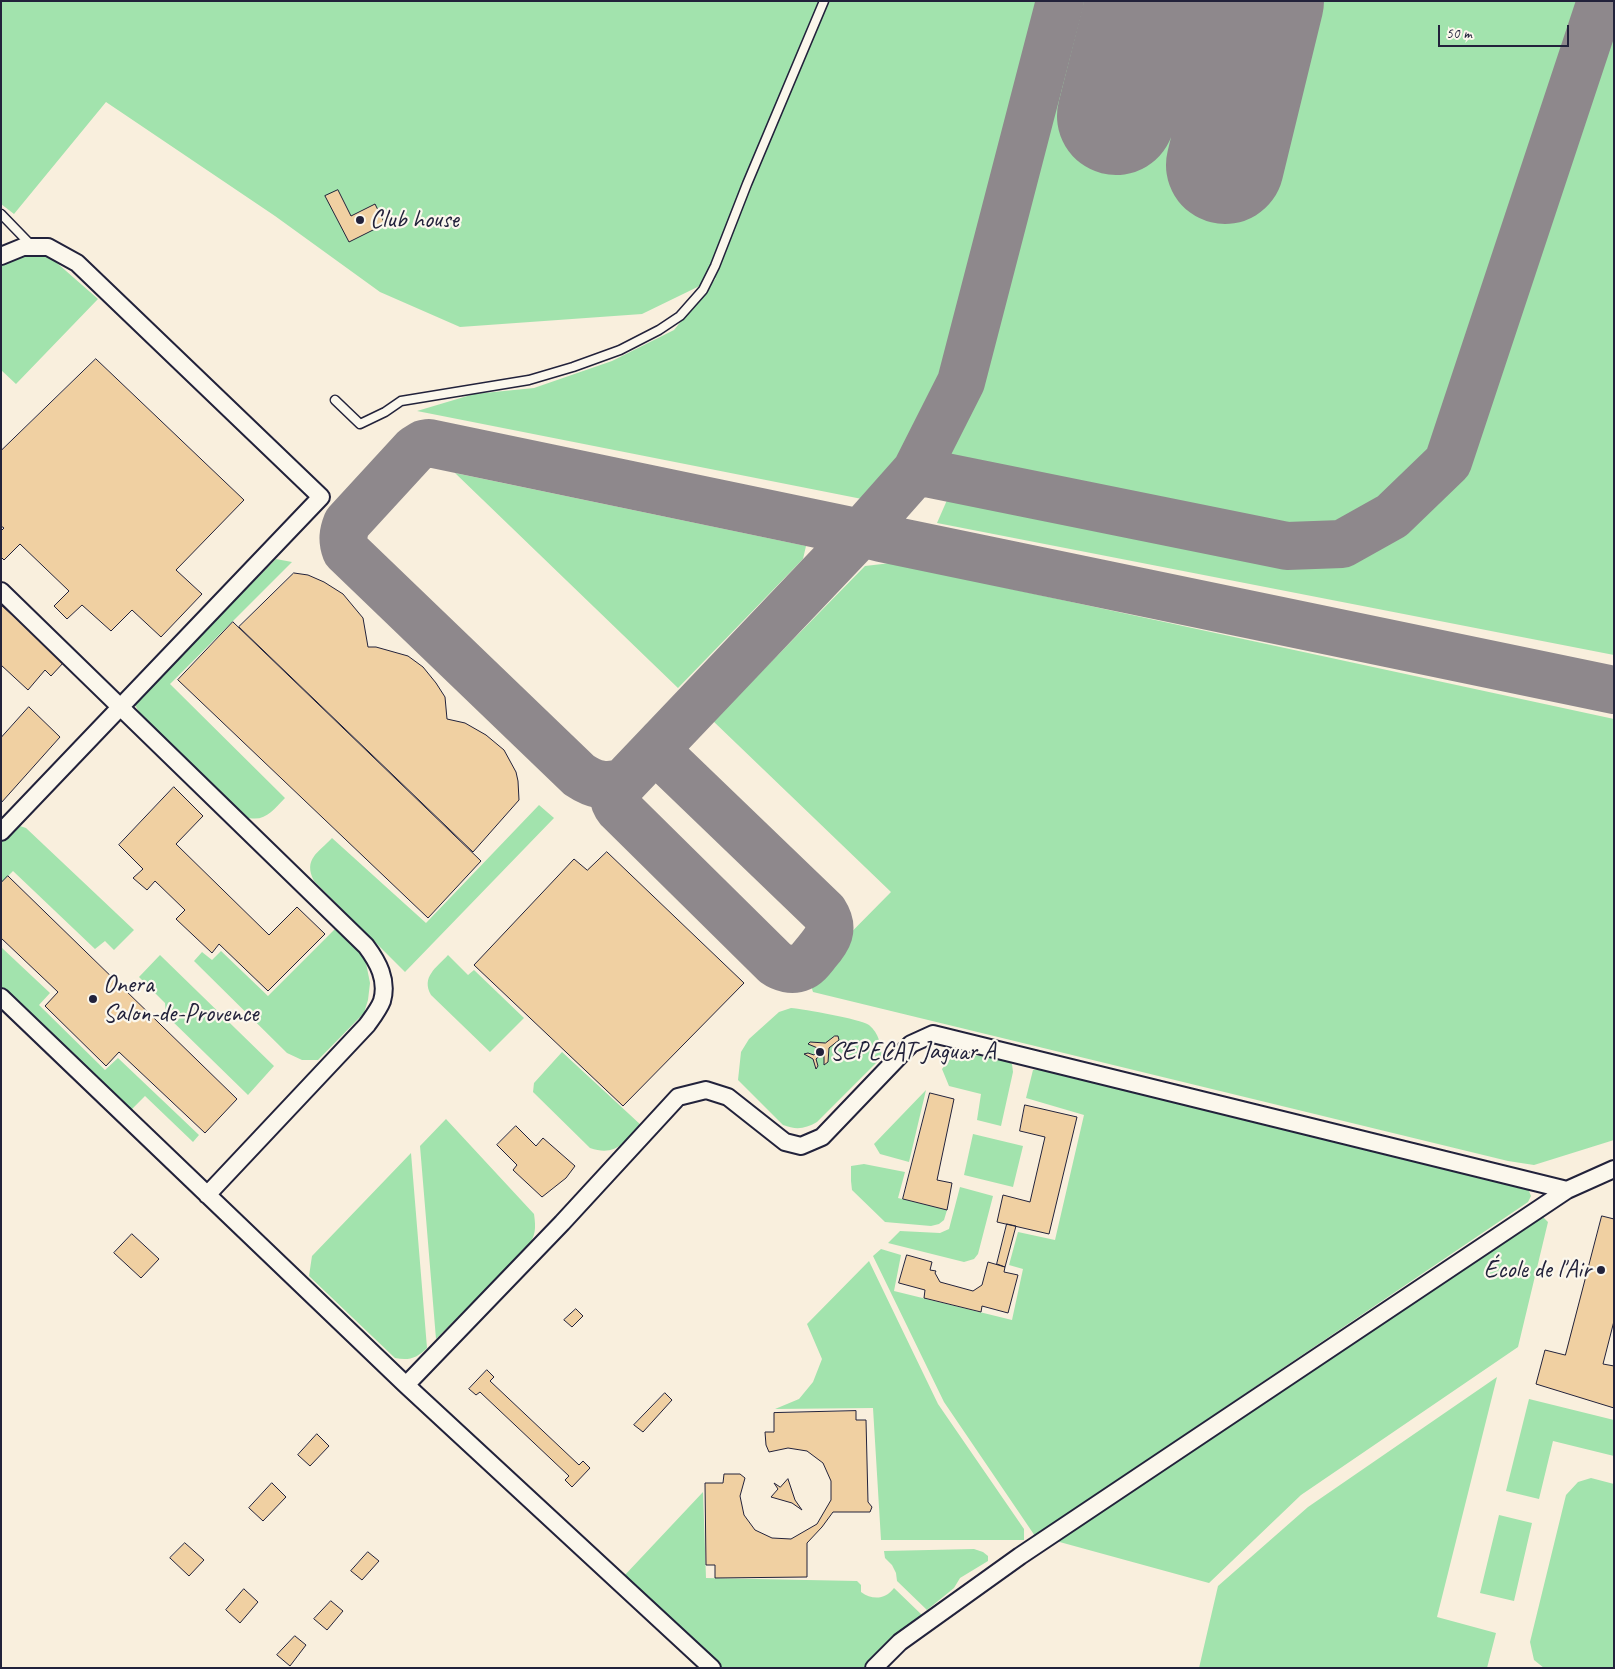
<!DOCTYPE html>
<html>
<head>
<meta charset="utf-8">
<style>
  body { margin:0 }
  #map { position:relative; width:1615px; height:1669px; overflow:hidden; background:#f9efdd; font-family:Caveat,sans-serif }
  canvas { display:block }
  .frame { position:absolute; inset:0; border:2px solid #22223b; pointer-events:none }
  .scale { position:absolute; left:1438px; top:25px; width:131px; height:22px; box-sizing:border-box; border:2px solid #22223b; border-top:0; padding-left:6px; font-size:15px; line-height:18px; white-space:nowrap; color:#22223b; -webkit-text-stroke:4px #fbf7ec; paint-order:stroke }
</style>
</head>
<body>
<div id="map">
<canvas width="1615" height="1669"></canvas>
<div class="frame"></div>
<div class="scale">50 m</div>
</div>
<script>
const ctx = document.querySelector('canvas').getContext('2d');
ctx.lineJoin = 'round';
function paint(path, color) { ctx.fillStyle = color; ctx.fill(path, 'evenodd'); }
function strokePath(path, color, width, dash) { ctx.strokeStyle = color; ctx.lineWidth = width; ctx.lineCap = dash ? 'butt' : 'round'; ctx.setLineDash(dash || []); ctx.stroke(path); }
function label(font, color, halo, rows, align = 'center') {
  ctx.font = font + ' Caveat,sans-serif'; ctx.lineWidth = 4.5; ctx.setLineDash([]); ctx.textBaseline = 'middle'; ctx.strokeStyle = halo; ctx.fillStyle = color; for (const [text, x, y, turn = 0] of rows) {
    ctx.save(); ctx.translate(x, y); ctx.rotate((+turn || 0) * Math.PI / 180); ctx.textAlign = isNaN(turn) ? turn : align; if (halo) ctx.strokeText(text, 0, 0); ctx.fillText(text, 0, 0); ctx.restore();
  }
}
paint(new Path2D(`
  M1,1H1614V655L937,523L951,491L893,466L862,499L417,411L474,394L534,388L612,361L674,330L716,278L642,314L460,327L380,292L275,216L106,102L14,214L1,204Z
  M30,253L49,256L98,299L16,384L1,370V266L10,259Z
  M455,473L806,546L803,559L678,688Z
  M276,559L292,562L170,684L285,798C272,811 265,823 245,817L139,712L135,705L140,697Z
  M891,563L1614,719V1140L1534,1165L1508,1161L813,992L808,976L891,892L712,720L727,707L865,566Z
  M539,805L554,818L405,972L314,881C303,859 318,853 332,838L426,923Z
  M17,825L26,828L134,930L114,950L105,941L95,949L13,871L1,883V842Z
  M337,927L356,944L366,963L370,983L368,1000L364,1013L318,1060H302L287,1053L194,961L202,952L212,960L221,951L268,996Z
  M1,947L50,993L39,1005L105,1070L118,1058L199,1135L193,1142L145,1096L130,1111L1,988Z
  M160,955L274,1066L248,1095L166,1015L165,1003L139,977Z
  M448,955L468,975L474,970L524,1018L490,1052L431,995C421,977 436,968 448,955Z
  M791,1008C804,1009 860,1019 869,1025C879,1033 881,1045 882,1057L817,1122C805,1129 796,1130 783,1125L738,1080L741,1052L749,1039L779,1012Z
  M562,1052L642,1126C623,1142 616,1157 590,1148L533,1092L534,1083Z
  M956,1052L1009,1061L1012,1064L1013,1072L1001,1126L977,1120L981,1094L949,1086L942,1069Z
  M1043,1068L1523,1187L1529,1191L1531,1196L1528,1202L1035,1536L944,1402L873,1256L881,1249L901,1255L894,1291L1012,1320L1023,1269L1009,1265L1018,1232L1055,1240L1084,1115L1026,1098L1033,1070Z
  M926,1090L909,1162L880,1154L874,1144Z
  M446,1119L534,1214C536,1228 536,1236 527,1247L436,1339L420,1146Z
  M973,1134L1023,1146L1013,1187L964,1175Z
  M411,1153L427,1348C417,1358 409,1361 395,1358L309,1276L312,1256Z
  M864,1164L905,1172L898,1198L947,1210L944,1220L939,1224L931,1226L885,1222L852,1190L851,1181V1166Z
  M960,1187L993,1196L978,1254L974,1259L964,1262L888,1243L900,1231L940,1233L949,1229Z
  M1543,1217L1548,1222L1518,1347L1301,1495L1209,1583L1056,1541Z
  M869,1261L938,1404L1024,1529V1540H881L873,1408L775,1409L799,1399L813,1382L822,1359L807,1324Z
  M1497,1377L1437,1617L1496,1633L1487,1668H1199L1218,1586L1308,1507Z
  M1529,1399L1614,1420V1456L1553,1441L1539,1499L1506,1491Z
  M1591,1478L1614,1484V1668H1544L1534,1660L1530,1642L1566,1495L1578,1482Z
  M703,1492L706,1578L857,1581L861,1585V1592C872,1600 885,1600 894,1588L922,1615L865,1668H718L624,1576Z
  M1499,1515L1532,1523L1514,1601L1480,1593Z
  M974,1549L983,1552L988,1556V1561L960,1578L954,1588L927,1610L897,1581L896,1573L892,1565L885,1558L884,1551Z`), '#a2e3ad');
strokePath(new Path2D(`
  M1060,1L961,382L916,471L861,533L624,782C606,788 594,785 579,775L346,551C342,540 343,533 347,523L415,449L423,444L429,443L861,533L881,538L1614,690
  M916,471L1287,546L1342,544L1392,516L1448,462L1601,1
  M624,782C615,792 610,798 619,809L775,963C782,968 792,971 801,967C807,965 812,958 816,953C828,939 835,929 824,912L667,761L662,752V742`), '#8e888c', 48);
strokePath(new Path2D(`
  M1116,116L1145,1
  M1225,165L1265,1`), '#8e888c', 118);
const building = new Path2D(`
  M338,190L351,216L375,204L385,224L349,242L325,196Z
  M96,359L244,500L176,570L202,594L161,637L132,610L111,631L82,605L67,619L54,606L69,591L20,544L4,560L1,557V531L4,528L1,526V451Z
  M294,573L308,575L324,582L343,594L363,618L368,647H376L408,656L423,667L436,683L445,697L447,719L465,723L486,735L504,750L516,772L518,781L519,800L473,852L239,627Z
  M1,605L64,662L51,676L45,670L28,690L1,665Z
  M233,622L481,861L428,918L178,680Z
  M29,707L60,737L1,803V738Z
  M174,787L203,816L176,844L269,935L297,907L325,934L268,991L219,944L212,953L176,919L185,910L155,881L147,890L133,878L143,869L119,845Z
  M607,852L744,983L623,1106L474,965L574,859L587,870Z
  M8,876L237,1099L205,1133L119,1052L106,1066L45,1006L58,992L1,938V883Z
  M835,1036H838L839,1040L829,1048L828,1062L824,1065V1052L816,1059L818,1066L816,1069L813,1059L804,1054L808,1053L814,1055L820,1049L808,1044L810,1042L825,1043Z
  M930,1093L954,1099L937,1180L952,1183L947,1210L903,1199Z
  M1025,1105L1077,1117L1049,1234L997,1222L1003,1195L1030,1202L1045,1137L1020,1131Z
  M516,1126L536,1146L543,1138L575,1166L566,1178L542,1197L513,1170L517,1165L497,1145Z
  M1602,1216L1614,1219V1321L1603,1364L1614,1366V1408L1536,1384L1545,1350L1565,1355Z
  M1007,1224L1016,1226L1005,1267L997,1264Z
  M132,1234L159,1259L141,1278L114,1253Z
  M907,1255L932,1262L930,1270L936,1271L935,1273L940,1282L973,1291L982,1285L988,1262L1005,1267L1004,1272L1018,1275L1008,1313L982,1306L981,1312L924,1298L925,1290L899,1283Z
  M576,1309L583,1316L572,1327L564,1320Z
  M487,1370L494,1377L490,1381L579,1465L583,1461L590,1468L572,1487L565,1480L569,1476L480,1392L476,1395L469,1389Z
  M665,1393L672,1400L643,1432L634,1425Z
  M856,1411V1420H866L868,1502L872,1507L870,1512H833L822,1527L807,1543V1577L715,1578V1565H706L705,1483H723L724,1474H740L745,1478L740,1496L744,1515L755,1530L772,1538L791,1539L817,1524L831,1500V1481L823,1463L807,1451L788,1448L769,1452L766,1445L765,1432H774V1413Z
  M317,1434L329,1446L310,1466L298,1455Z
  M788,1479L795,1500L802,1510L792,1503L771,1497L778,1489L774,1483L780,1487Z
  M272,1483L286,1497L263,1521L249,1508Z
  M185,1543L204,1560L189,1576L170,1558Z
  M368,1552L379,1561L362,1580L351,1571Z
  M244,1589L258,1602L240,1623L226,1610Z
  M331,1601L343,1611L327,1630L314,1619Z
  M295,1636L306,1645L290,1666L277,1655Z`);
paint(building, '#f0d0a2');
strokePath(building, '#22223b', 1);
const lane = new Path2D(`
  M1,214L33,247
  M335,400L360,424L385,412L401,401L529,380L573,367L620,350L659,330L680,316L703,290L715,266L747,184L824,1`);
const street = new Path2D(`
  M1,256L23,247H48L77,263L321,497L1,832
  M1,591L366,946C378,962 388,980 382,1001C379,1009 372,1018 367,1025L207,1195
  M1,997L406,1385L712,1668
  M406,1385L562,1223L678,1097L706,1090L728,1097L785,1142L801,1146L822,1137L911,1044L933,1034L1567,1190
  M874,1668L900,1642L1020,1556L1567,1190L1614,1169`);
strokePath(lane, '#22223b', 11);
strokePath(street, '#22223b', 20);
strokePath(lane, '#fbf7ec', 8);
strokePath(street, '#fbf7ec', 16);
for (const [x, y, r, color] of [
  [360,220,5,"#22223b"],
  [93,999,5,"#22223b"],
  [820,1052,5,"#22223b"],
  [1601,1270,5,"#22223b"]
]) { const dot = new Path2D(); dot.arc(x, y, r, 0, 2 * Math.PI); ctx.fillStyle = color; ctx.fill(dot); strokePath(dot, '#fbf7ec', 2); }
label('25px', '#22223b', '#fbf7ec', [
  ["Club house",370,220],
  ["Onera",103,985],
  ["Salon-de-Provence",103,1014],
  ["SEPECAT Jaguar A",830,1052],
  ["École de l'Air",1591,1270,"right"]
], 'left');
</script>
</body>
</html>
